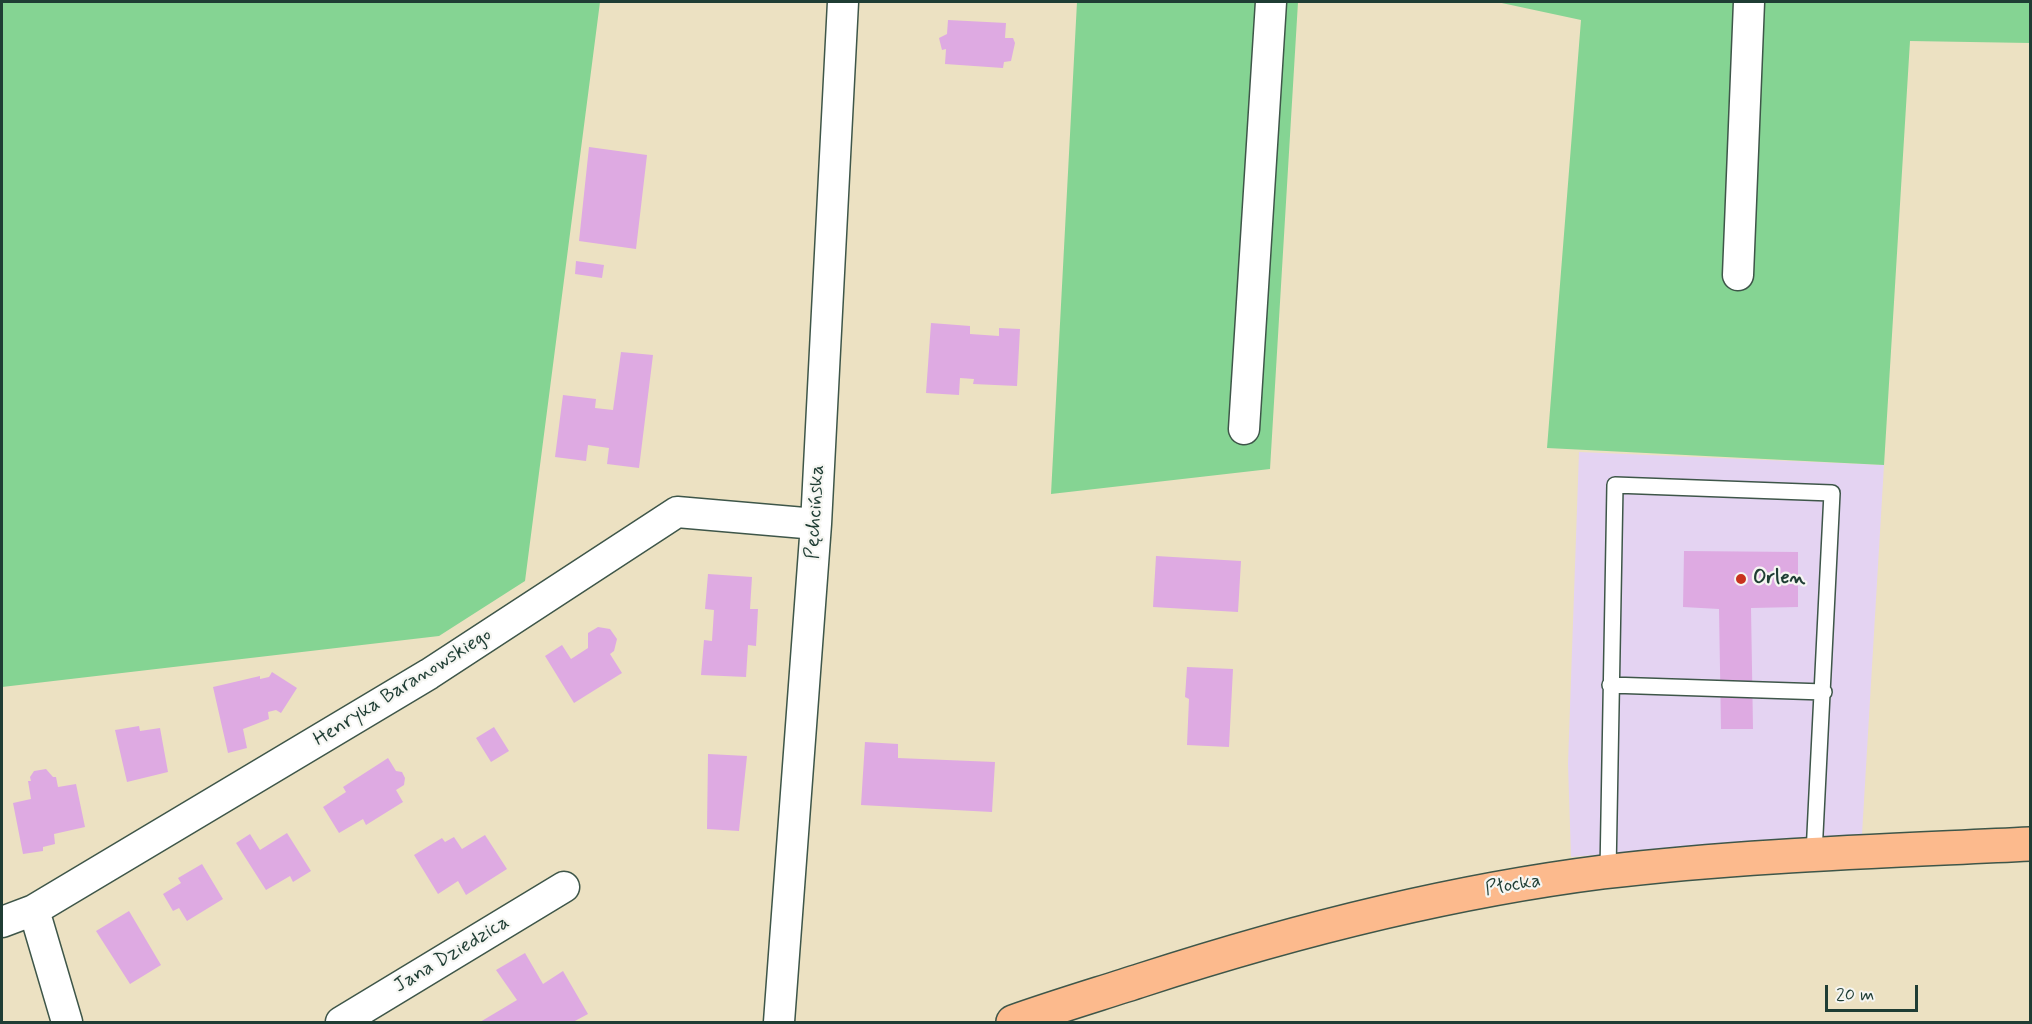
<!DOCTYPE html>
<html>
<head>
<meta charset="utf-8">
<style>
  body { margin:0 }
  #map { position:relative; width:2032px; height:1024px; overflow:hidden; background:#ece1c2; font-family:Mynerve,sans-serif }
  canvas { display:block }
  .frame { position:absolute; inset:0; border:3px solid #1f3d34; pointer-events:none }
  .scale { position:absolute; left:1825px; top:985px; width:93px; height:27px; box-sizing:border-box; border:3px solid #1f3d34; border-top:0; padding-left:8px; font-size:18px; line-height:21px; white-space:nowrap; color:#1f3d34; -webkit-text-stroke:4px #f6f6f2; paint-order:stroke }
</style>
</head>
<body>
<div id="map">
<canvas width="2032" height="1024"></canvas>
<div class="frame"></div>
<div class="scale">20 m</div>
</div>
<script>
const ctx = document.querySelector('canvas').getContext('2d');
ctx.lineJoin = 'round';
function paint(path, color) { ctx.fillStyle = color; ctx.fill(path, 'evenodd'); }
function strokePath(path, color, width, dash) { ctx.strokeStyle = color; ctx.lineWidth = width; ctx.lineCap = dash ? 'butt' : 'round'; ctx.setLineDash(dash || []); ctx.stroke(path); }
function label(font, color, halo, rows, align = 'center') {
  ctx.font = font + ' Mynerve,sans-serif'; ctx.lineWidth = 4.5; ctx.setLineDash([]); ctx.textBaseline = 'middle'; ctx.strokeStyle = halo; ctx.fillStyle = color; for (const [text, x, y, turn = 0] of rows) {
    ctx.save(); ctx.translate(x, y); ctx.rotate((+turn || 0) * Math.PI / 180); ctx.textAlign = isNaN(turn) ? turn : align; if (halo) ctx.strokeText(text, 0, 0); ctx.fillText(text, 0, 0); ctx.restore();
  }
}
paint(new Path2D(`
  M1579,452L1884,465L1862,834L1571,857L1568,764Z`), '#e4d3f2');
paint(new Path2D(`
  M2,2H600L525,581L439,636L2,687Z
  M1077,2H1298L1270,469L1051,494Z
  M1497,2H2030V43L1910,41L1884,465L1547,448L1581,20Z`), '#85d493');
paint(new Path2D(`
  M948,20L1006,23L1005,38H1013L1015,43L1011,61L1004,62L1003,68L945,64L946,49L942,50L939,38L947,34Z
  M589,147L647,155L636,249L579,241Z
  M576,261L604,265L602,278L575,274Z
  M931,323L970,326V334L999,336V328L1020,329L1017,386L973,384L974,379L960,378L959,395L926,393Z
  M621,352L653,355L639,468L607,464L609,448L588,445L586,461L555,457L563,395L596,399L595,408L613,410Z
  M1684,551L1798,552V607L1751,608L1753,729H1721L1719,609L1683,607Z
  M1156,556L1241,561L1238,612L1153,607Z
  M708,574L752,577L750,609H758L756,646L748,645L746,677L701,675L704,640L712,641L714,610L705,609Z
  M598,627L610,629L617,639L614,651L610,654L622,673L574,703L545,656L562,645L571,659L588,648V633Z
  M1187,667L1233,669L1229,747L1187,745L1189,699L1185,697Z
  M272,672L297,688L281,713L276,710L268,712L269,719L243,729L247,748L228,753L213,687L260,676V679L269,677Z
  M139,726L140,731L160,728L168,772L127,782L115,730Z
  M494,727L509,751L491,762L476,738Z
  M865,742L898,744V758L995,762L992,812L861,805Z
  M708,754L747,756L739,831L707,829Z
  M388,758L396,771L402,772L405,778L404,785L396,790L403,802L366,825L363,819L339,833L323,807L346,792L343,787Z
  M46,769L53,777H56L58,787L76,784L85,827L54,834L55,844L43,847V851L23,854L13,803L31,799L28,781H31L30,777L34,771Z
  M287,833L311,871L293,882L290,876L266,890L236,843L250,834L260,850Z
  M485,835L507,869L466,895L458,881L438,894L414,855L442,838L445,842L454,837L462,849Z
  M202,864L223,899L187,921L179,908L173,911L163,894L181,883L178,878Z
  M129,911L161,965L130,984L96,931Z
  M525,953L543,984L563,971L588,1014L573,1022H480L517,1000L496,970Z`), '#deaae2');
const service = new Path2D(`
  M1610,685L1824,692
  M1608,872L1615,485L1832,493L1814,854`);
const minor = new Path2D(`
  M1738,275L1749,2
  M1244,429L1271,2
  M34,910L67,1022
  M2,922L34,910L429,674L677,512L816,524
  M341,1022L564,887
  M779,1022L816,524L843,2`);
const primary = new Path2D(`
  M1013,1022C1055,1007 1099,994 1142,980C1293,931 1445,892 1603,872C1745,855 1888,851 2030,844`);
strokePath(service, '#3e5649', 18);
strokePath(minor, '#3e5649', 33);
strokePath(primary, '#3e5649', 36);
strokePath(service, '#fff', 15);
strokePath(minor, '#fff', 30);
strokePath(primary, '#fcba8d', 33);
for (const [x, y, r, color] of [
  [1741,579,6,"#c8321e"]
]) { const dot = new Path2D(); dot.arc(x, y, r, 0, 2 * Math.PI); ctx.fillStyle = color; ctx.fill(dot); strokePath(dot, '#f6f6f2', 2); }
label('20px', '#1f3d34', '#f6f6f2', [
  ["Pęchcińska",816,512,-87],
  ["Henryka Baranowskiego",403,688,-32],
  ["Płocka",1513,886,-9],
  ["Jana Dziedzica",452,955,-31]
]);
label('bold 20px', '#1f3d34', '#f6f6f2', [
  ["Orlen",1753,579]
], 'left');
</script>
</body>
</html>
